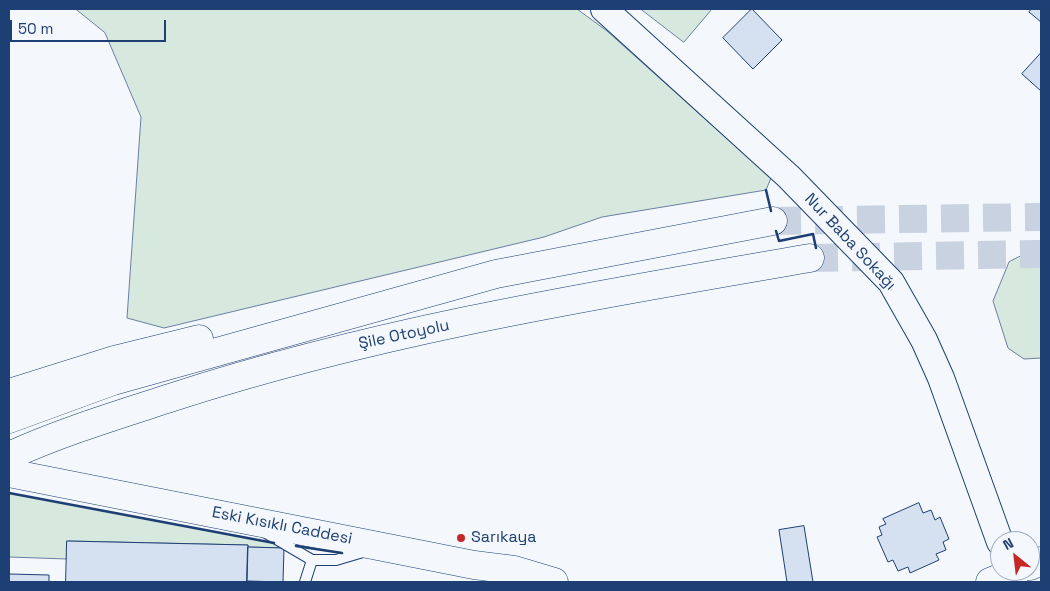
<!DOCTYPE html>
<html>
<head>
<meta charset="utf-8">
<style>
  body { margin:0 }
  #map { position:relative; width:1050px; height:591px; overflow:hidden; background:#f4f7fb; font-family:"Space Grotesk",sans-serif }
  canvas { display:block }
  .frame { position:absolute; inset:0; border:10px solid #1d3f73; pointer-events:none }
  .north { position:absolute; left:990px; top:531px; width:50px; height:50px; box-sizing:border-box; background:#f4f7fb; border:1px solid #9eadc5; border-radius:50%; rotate:331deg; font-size:14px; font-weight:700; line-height:20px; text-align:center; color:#1d3f73 }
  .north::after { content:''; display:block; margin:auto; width:18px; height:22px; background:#c62828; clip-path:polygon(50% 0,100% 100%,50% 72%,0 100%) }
  .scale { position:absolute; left:10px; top:20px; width:156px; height:22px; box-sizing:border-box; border:2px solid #1d3f73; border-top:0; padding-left:6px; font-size:15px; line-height:18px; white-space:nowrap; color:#1d3f73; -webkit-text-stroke:4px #f4f7fb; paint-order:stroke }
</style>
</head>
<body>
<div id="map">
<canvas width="1050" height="591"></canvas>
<div class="frame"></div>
<div class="north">N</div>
<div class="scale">50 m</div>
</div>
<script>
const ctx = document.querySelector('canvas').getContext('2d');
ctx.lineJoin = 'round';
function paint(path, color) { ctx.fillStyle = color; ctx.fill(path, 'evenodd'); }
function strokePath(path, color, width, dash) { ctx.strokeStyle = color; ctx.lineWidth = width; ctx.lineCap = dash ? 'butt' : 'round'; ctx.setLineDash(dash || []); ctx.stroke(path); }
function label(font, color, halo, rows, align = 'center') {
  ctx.font = font + ' "Space Grotesk",sans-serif'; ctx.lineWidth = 4; ctx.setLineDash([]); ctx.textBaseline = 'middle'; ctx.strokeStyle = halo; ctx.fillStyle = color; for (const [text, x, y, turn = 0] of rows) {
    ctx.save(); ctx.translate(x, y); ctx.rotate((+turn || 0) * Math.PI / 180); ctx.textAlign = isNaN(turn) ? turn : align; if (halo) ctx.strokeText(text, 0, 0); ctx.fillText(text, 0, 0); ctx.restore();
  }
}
const green = new Path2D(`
  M76,9H577L607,31L771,178L766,190L602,217L544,237L164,328L127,318L141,117L105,33Z
  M641,9H712L684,42Z
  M1041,246V358L1024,359L1008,348L993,301L1009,262Z
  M9,493L274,543L284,548L248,547V545L68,541L67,559L9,557Z`);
paint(green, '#d7e8df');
strokePath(green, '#687fa3', 1);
const building = new Path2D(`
  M752,9L782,40L753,69L723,38Z
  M1032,9H1041V22L1029,12Z
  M1041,53V91L1022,74Z
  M919,503L923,513L931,510L935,520L940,517L949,539L943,542L946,550L936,554L939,560L910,573L908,567L898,571L893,560L888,562L877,537L882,535L879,527L886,524L883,519Z
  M804,526L813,582H787L779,530Z
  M67,541L248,545L247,582H66Z
  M248,547L284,548L283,582L247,581Z
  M9,574L49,575V582H9Z`);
paint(building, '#d5e0f0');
strokePath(building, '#1d3f73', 1);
strokePath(new Path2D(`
  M773,221L1041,217
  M810,258L1041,254`), '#c9d2e0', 28, [28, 14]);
const lane = new Path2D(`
  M266,533L312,560H336L363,552
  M305,582L312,560`);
const secondary = new Path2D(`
  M604,9L789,177L891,282L924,340L941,378L1000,542`);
const primary = new Path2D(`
  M9,473L474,565L514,570L554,582
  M1030,566L1041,561
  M990,582L1017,571`);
const highway = new Path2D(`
  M9,393L114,360L199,339
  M9,419L113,381L496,274L773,221
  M9,456C61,432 118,415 173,397C380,330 596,295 810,258`);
strokePath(lane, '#1d3f73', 12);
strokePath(secondary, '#1d3f73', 28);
strokePath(primary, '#1d3f73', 29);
strokePath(highway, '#1d3f73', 29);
strokePath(lane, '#f4f7fb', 10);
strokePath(secondary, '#f4f7fb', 26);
strokePath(primary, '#f4f7fb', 28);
strokePath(highway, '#f4f7fb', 28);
strokePath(new Path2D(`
  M766,190L771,211
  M776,231L779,241L813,234L816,248
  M9,493L274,543
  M296,546L342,553`), '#1d3f73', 2.5);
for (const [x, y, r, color] of [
  [461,538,5,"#c62828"]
]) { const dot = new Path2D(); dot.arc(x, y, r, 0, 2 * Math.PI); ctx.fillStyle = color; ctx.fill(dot); strokePath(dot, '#f4f7fb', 2); }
label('16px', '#1d3f73', '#f4f7fb', [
  ["Nur Baba Sokağı",850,242,47],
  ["Şile Otoyolu",404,335,-12],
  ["Eski Kısıklı Caddesi",282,526,11]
]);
label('16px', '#1d3f73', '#f4f7fb', [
  ["Sarıkaya",471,538]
], 'left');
</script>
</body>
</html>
